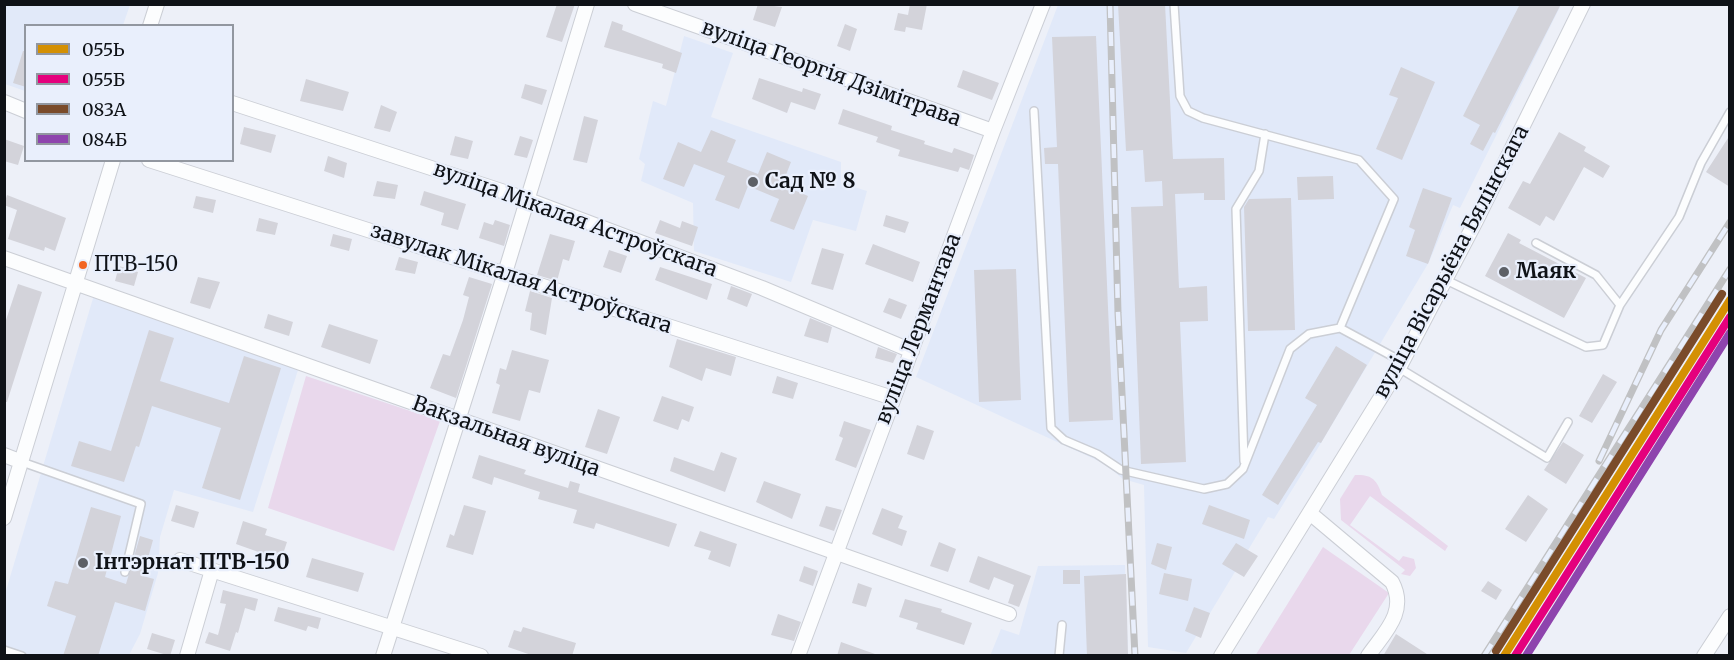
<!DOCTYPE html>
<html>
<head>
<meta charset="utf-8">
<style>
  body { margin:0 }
  #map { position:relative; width:1734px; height:660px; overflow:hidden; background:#edf0f8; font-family:Merriweather,serif }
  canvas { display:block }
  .frame { position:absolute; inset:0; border:6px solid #0f1217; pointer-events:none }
  .legend { position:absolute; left:24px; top:24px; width:210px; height:138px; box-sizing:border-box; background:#e9effc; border:2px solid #9297a0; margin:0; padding:8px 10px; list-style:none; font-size:18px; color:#0f1217 }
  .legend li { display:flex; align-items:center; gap:12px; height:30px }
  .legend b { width:30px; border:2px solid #9297a0 }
</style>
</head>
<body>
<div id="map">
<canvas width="1734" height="660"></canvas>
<div class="frame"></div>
<ul class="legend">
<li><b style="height:8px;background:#d49003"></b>055Ь</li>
<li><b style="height:8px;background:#e5007d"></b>055Б</li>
<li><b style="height:8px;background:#7a4b2a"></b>083А</li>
<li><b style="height:8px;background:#8e44ad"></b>084Б</li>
</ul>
</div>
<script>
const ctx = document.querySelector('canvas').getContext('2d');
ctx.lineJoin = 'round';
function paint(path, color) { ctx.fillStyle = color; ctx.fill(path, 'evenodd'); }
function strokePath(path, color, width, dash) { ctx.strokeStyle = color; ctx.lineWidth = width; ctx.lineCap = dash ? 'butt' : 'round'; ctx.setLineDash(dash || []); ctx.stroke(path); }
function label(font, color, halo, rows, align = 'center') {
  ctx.font = font + ' Merriweather,serif'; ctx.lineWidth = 4.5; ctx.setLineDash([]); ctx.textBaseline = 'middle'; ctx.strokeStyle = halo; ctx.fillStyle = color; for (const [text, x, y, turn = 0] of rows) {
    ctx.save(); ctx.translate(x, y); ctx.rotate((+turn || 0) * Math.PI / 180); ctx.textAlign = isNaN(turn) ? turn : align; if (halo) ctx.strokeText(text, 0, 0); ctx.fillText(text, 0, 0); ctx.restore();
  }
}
paint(new Path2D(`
  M4,5H130L123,25L26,26L25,91L5,84Z
  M1058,5H1561L1460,208L1453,205L1429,262L1321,443L1274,519L1268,517L1186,653L1148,647L1144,485L1123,479L1105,464L916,377Z
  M684,36L733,53L711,117L841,162V183L867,191L856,231L813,220L791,282L694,251L693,203L641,181L645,164L639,159L653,101L666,106Z
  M94,295L298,370L253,512L174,490L160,537L158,573L140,634L129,655L5,656V594Z
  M1125,565L1128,655L990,656L1001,629L1019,635L1038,566Z`), '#e1e9f9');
paint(new Path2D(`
  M306,376L440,421L394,551L268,508Z
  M1355,475C1372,474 1377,480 1382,495L1448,546L1445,551L1370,496L1350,525L1399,561L1403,556L1414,559L1416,568L1410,576L1401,574L1405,570L1341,520L1340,499Z
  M1323,547L1389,593L1349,655L1255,656Z`), '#e9d8ec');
paint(new Path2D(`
  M557,4H575L562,42L546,37Z
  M758,4L782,7L775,27L753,20Z
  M910,4H927L922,30L906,27L905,32L894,30L898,13L908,15Z
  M1118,4H1165L1173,159L1224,158L1225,200H1204V193L1175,194L1179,288L1207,286L1208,321L1180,322L1186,462L1141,464L1131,207L1163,206L1162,181L1145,182L1143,150L1126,151Z
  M1520,4H1561L1495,133L1493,132L1483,151L1470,144L1480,125L1463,116Z
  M612,21L623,25L622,30L682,53L676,73L662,68L663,64L604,47Z
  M845,24L857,29L850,51L837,46Z
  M1096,36L1113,420L1069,422L1058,164H1045L1044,148L1057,147L1052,37Z
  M23,51H26V87L13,83Z
  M1401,67L1435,82L1402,160L1376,149L1398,98L1389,95Z
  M963,70L999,83L992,100L957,87Z
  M759,78L802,92L803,88L821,94L815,110L791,102L787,113L752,99Z
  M306,79L349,92L343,111L300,101Z
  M525,84L547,90L542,105L521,98Z
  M381,105L397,112L390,132L374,128Z
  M843,109L892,126L891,130L925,141L924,144L952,153L954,148L974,155L969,170L960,167L958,172L898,156L900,150L876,142L878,137L838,124Z
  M584,116L598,120L587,163L573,160Z
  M244,127L276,135L271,153L240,144Z
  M711,130L736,140L727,162L758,174L767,152L791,162L782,185L808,196L794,230L770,221L779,199L748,186L739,209L715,200L725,176L694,164L684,187L663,179L678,142L701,152Z
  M1559,132L1586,147L1584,151L1610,166L1603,178L1584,167L1554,221L1546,216L1540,226L1508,208L1523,181L1530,184Z
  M1730,135V187L1706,172Z
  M455,136L473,141L468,159L450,155Z
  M520,136L533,140L527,158L514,155Z
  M4,139L24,146L18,165L4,161Z
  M328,156L347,163L344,178L324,171Z
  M1333,176L1334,199L1298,200L1297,177Z
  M377,181L398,185L395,199L373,196Z
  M1423,188L1452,198L1428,264L1406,256L1415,230L1409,227Z
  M424,191L466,204L458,230L441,225L444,213L420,205Z
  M7,195L66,218L55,251L45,247L44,251L8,239L17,210L4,205Z
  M196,196L216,200L213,213L193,208Z
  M1291,198L1295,330L1248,331L1244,207L1249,199Z
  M886,215L909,222L905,233L883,226Z
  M259,218L278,223L275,235L256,231Z
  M495,220L510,225L504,246L479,238L484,222L493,225Z
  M660,220L680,228L682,221L698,227L692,246L655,233Z
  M1508,233L1521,240L1519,243L1586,278L1564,318L1485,276Z
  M333,234L352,239L349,251L330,246Z
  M550,234L575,241L569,261L563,259L557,281L537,275Z
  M873,244L920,262L913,282L865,264Z
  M822,248L844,254L833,290L811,284Z
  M609,250L627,256L621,273L603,267Z
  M399,257L418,262L415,274L395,270Z
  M119,266L138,272L134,286L115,281Z
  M660,267L712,284L707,300L655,280Z
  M1016,269L1021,400L979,402L974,270Z
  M198,277L220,282L210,309L190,303Z
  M469,277L492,284L456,398L430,388L443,354L450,356L463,320L469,297L463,295Z
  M18,284L42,292L7,402H4V326Z
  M731,286L752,294L747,307L727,299Z
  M530,291L552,298L546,335L530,330L532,313L525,311Z
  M889,298L907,305L901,319L883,312Z
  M268,314L293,322L289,336L264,328Z
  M810,318L832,327L828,343L804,336Z
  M329,324L378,340L370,364L321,347Z
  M149,330L174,338L160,381L229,403L244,356L281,368L240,500L202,488L221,428L152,406L139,447L136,446L124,482L71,466L79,441L111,451Z
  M677,339L736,357L731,376L706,368L702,381L669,367Z
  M1336,346L1367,365L1321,443L1318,442L1278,505L1262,495L1317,405L1305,398Z
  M878,347L897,354L893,363L875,358Z
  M512,350L549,360L540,393L529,390L520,421L492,413L500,385L496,383L500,368L506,370Z
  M1603,374L1617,382L1592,423L1579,416Z
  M777,376L798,383L793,399L772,393Z
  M662,396L694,407L689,422L682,419L678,430L653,421Z
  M598,409L620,417L607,454L585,447Z
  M844,421L871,430L856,468L835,460L843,438L839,436Z
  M917,425L934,431L924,460L907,454Z
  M1563,442L1584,455L1566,484L1544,470Z
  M721,452L737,458L725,492L670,471L674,457L714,471Z
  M479,455L526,470L524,474L568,488L570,481L580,484L578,492L677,524L669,547L596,523L594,529L573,523L577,510L538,499L540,492L494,477L492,485L472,478Z
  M764,481L801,494L792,519L756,502Z
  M1528,495L1548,509L1526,542L1505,529Z
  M176,505L199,512L194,528L171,521Z
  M464,505L486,511L473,555L446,547L450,534L454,536Z
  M1209,505L1250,520L1244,539L1202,524Z
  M826,506L842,510L834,531L819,526Z
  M91,507L121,516L105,577L126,584L140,536L153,540L143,576L154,579L145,611L115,602L98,656H63L76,616L47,606L55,581L68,584Z
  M882,508L903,516L898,528L907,531L902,546L872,534Z
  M243,521L267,529L265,535L287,542L281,560L236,544Z
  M700,531L737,544L730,567L708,559L711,551L694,546Z
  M939,542L956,549L948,572L930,566Z
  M1157,543L1172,547L1166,570L1151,564Z
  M1236,543L1258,556L1244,577L1222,564Z
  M978,556L1031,576L1019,607L1008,603L1014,585L994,577L989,590L969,582Z
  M312,558L364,573L358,592L306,577Z
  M804,566L818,571L813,586L799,581Z
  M1063,570H1080V584H1063Z
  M1164,573L1192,579L1188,601L1159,594Z
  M1126,574L1128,656H1087L1084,576Z
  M1488,581L1502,590L1496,600L1481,591Z
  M858,583L872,588L866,607L852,603Z
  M223,590L258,599L255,611L245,608L238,633L236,632L230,651L205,643L209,632L218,635L226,604L220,603Z
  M905,599L942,609L941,612L972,623L964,645L916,629L918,623L899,617Z
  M278,607L321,618L318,629L308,626L306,631L274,621Z
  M1194,607L1210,613L1201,638L1185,631Z
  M778,614L801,622L794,641L771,635Z
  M523,627L576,643L572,656H534L508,647L514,630L521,632Z
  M152,633L175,640L170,656L147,649Z
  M1396,634L1430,656H1383Z
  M841,642L875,654V656H837Z`), '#d3d3da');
const lane = new Path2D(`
  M1174,4L1180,96L1188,111L1203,118L1359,160L1394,199L1340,328
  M1034,111L1051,428L1064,440L1097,454L1121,470L1204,489L1227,484L1243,469L1290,349L1309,334L1340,328L1403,362
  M1446,280L1586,347L1603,345L1620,305L1596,275L1536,243
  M1620,305L1679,217L1701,163L1730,112
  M1399,368L1547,458L1568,422
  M1244,461L1236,209L1259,171L1265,134
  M22,462L141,504L125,572
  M4,650L22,656
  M1059,656L1062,625`);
const street = new Path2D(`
  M635,4L993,131
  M150,26L157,4
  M4,102L26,111
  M232,103L526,199L762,288L912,351
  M149,160L893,398
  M4,258L1009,614
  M4,455L22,462
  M1311,514L1392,582C1408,612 1384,633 1368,656
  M4,518L113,160
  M180,560L481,656
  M187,656L212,570
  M383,656L505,273L587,4
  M798,656L993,131L1043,4
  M1221,656L1399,368L1477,219L1583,4
  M1704,656L1730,616`);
strokePath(lane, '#cbced5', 10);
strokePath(street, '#cbced5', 16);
strokePath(lane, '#fcfdfe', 7);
strokePath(street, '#fcfdfe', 14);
const rail = new Path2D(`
  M1110,4L1118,313L1135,656
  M1599,461L1661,330L1730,222
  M1484,656L1730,269`);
strokePath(rail, '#c0c1c3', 7);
strokePath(rail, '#e9effc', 4.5, [14]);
strokePath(new Path2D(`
  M1504,656L1730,300`), '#d49003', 8);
strokePath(new Path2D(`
  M1515,656L1730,317`), '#e5007d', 8);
strokePath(new Path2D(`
  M1496,651L1722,294`), '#7a4b2a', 8);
strokePath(new Path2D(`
  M1526,656L1730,333`), '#8e44ad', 8);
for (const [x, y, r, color] of [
  [753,182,6,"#5d6066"],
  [83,265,5,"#f26522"],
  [1504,272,6,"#5d6066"],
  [83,563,6,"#5d6066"]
]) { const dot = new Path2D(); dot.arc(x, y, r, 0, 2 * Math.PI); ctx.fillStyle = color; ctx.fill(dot); strokePath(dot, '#e9effc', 2); }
label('20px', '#0f1217', '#e9effc', [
  ["ПТВ-150",94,265]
], 'left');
label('21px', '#0f1217', '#e9effc', [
  ["вуліца Георгія Дзімітрава",831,74,20],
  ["вуліца Мікалая Астроўскага",575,220,20],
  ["вуліца Вісарыёна Бялінскага",1452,262,-62],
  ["завулак Мікалая Астроўскага",521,279,18],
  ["вуліца Лермантава",919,329,-69],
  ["Вакзальная вуліца",506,437,20]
]);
label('bold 21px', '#0f1217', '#e9effc', [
  ["Сад № 8",765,182],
  ["Маяк",1516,272],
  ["Інтэрнат ПТВ-150",95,563]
], 'left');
</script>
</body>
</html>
